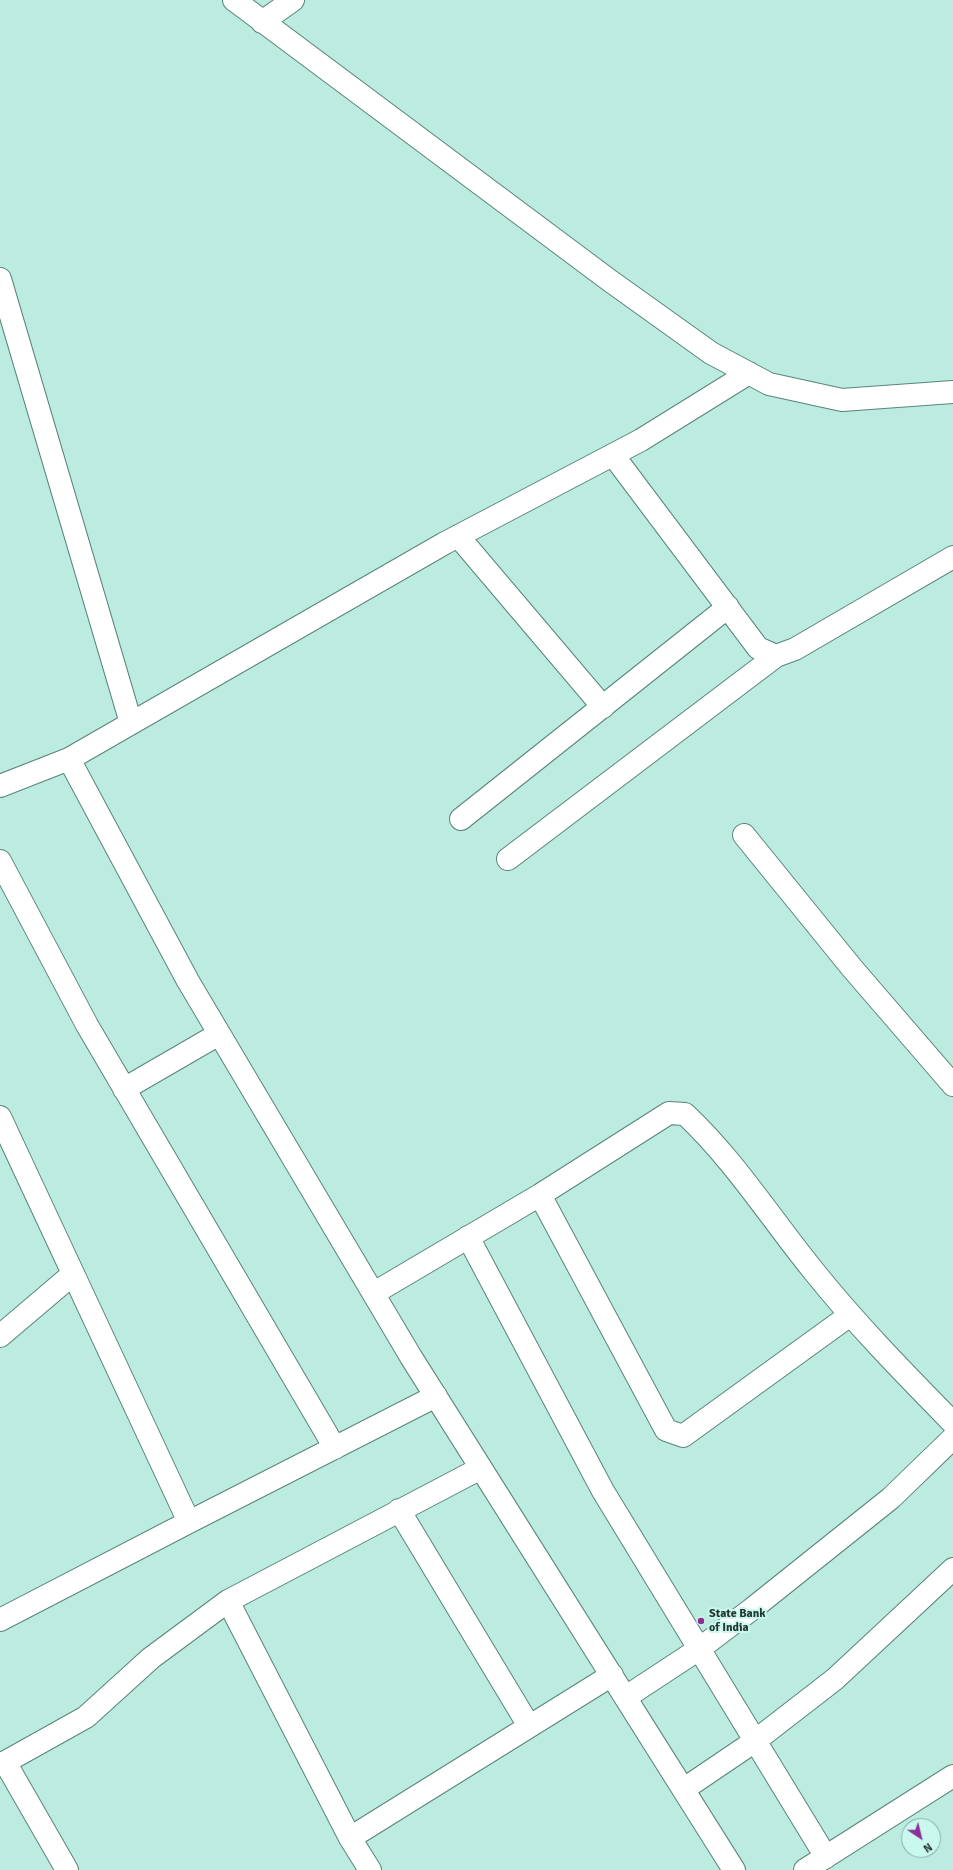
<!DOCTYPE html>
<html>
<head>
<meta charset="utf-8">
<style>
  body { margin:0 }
  #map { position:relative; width:953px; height:1870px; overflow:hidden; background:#bcebe0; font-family:Signika,sans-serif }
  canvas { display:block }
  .north { position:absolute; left:901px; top:1818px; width:40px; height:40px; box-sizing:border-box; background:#c9f8ed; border:1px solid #87aba3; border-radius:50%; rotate:145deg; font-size:11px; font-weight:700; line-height:16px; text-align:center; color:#243733 }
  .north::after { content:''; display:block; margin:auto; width:14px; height:18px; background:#8d2f98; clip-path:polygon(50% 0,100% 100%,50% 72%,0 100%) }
</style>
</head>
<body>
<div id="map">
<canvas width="953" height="1870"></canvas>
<div class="north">N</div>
</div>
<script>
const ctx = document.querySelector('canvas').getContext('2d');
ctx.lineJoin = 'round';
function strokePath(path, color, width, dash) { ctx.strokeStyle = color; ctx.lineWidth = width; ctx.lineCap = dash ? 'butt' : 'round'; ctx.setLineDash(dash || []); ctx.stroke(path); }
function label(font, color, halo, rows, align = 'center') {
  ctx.font = font + ' Signika,sans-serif'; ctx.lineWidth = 4; ctx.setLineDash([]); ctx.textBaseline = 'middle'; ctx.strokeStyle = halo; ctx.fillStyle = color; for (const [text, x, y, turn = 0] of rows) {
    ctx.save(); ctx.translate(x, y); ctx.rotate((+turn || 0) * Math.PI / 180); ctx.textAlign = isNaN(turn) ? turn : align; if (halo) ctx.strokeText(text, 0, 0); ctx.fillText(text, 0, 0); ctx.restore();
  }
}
const minor = new Path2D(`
  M234,0L609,280L711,353L769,384L842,400L953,392
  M262,22L293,0
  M0,279L131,723
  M613,455L758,648L776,656L795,649L953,557
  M458,536L603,707
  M69,759L445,543L641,440L749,373
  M0,786L69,759L188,981L411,1357L734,1870
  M461,819L728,607
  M744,835L852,968L953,1085
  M508,859L776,656
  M0,861L87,1025L335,1448
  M124,1089L219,1034
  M0,1117L189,1522L436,1396
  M540,1195L666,1430L683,1436L850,1315
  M468,1237L603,1491L826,1857
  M374,1293L540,1195L669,1113L685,1114C734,1160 770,1217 812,1269C855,1323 904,1373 953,1423
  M0,1336L73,1274
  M399,1510L529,1726
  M228,1601L350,1838L370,1870
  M0,1620L189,1522
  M626,1697L699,1649L752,1609L891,1498L953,1438
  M5,1762L67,1870
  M0,1765L86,1717L151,1658L228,1601L481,1468
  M684,1789L755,1741L835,1679L953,1569
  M350,1838L612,1675
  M805,1870L953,1776`);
strokePath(minor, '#59847b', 24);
strokePath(minor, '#fff', 22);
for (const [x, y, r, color] of [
  [701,1621,4,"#8d2f98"]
]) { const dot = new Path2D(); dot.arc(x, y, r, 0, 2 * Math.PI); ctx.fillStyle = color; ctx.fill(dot); strokePath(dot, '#c9f8ed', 1.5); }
label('bold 12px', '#243733', '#c9f8ed', [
  ["State Bank",709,1614],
  ["of India",709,1628]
], 'left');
</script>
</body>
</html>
